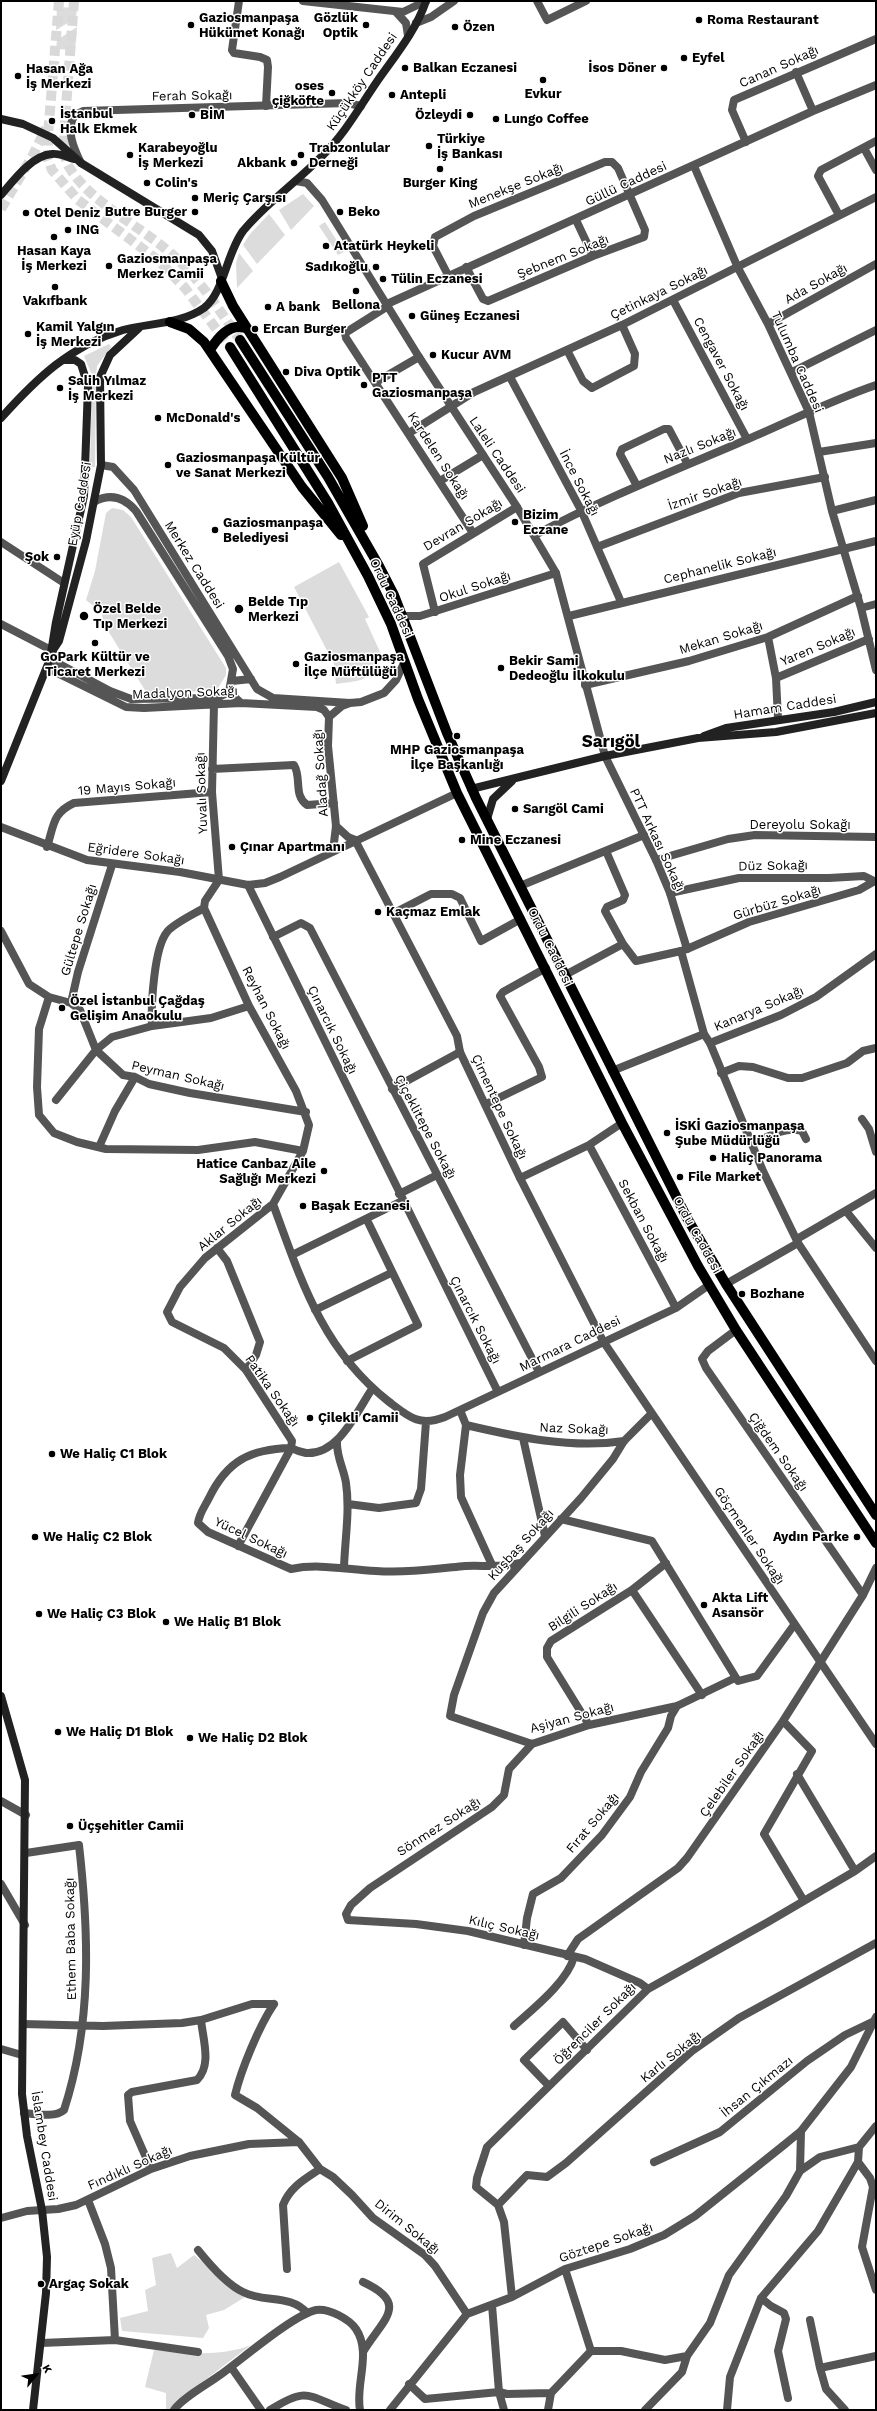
<!DOCTYPE html>
<html>
<head>
<meta charset="utf-8">
<style>
  body { margin:0 }
  #map { position:relative; width:877px; height:2411px; overflow:hidden; background:#fff; font-family:"Work Sans",sans-serif }
  canvas { display:block }
  .frame { position:absolute; inset:0; border:2px solid #000; pointer-events:none }
  .north { position:absolute; left:16px; top:2355px; width:40px; height:40px; -webkit-text-stroke:3px #fff; paint-order:stroke; rotate:61deg; font-size:11px; font-weight:700; line-height:16px; text-align:center; color:#000 }
  .north::after { content:''; display:block; margin:auto; width:14px; height:18px; background:#000; clip-path:polygon(50% 0,100% 100%,50% 72%,0 100%) }
</style>
</head>
<body>
<div id="map">
<canvas width="877" height="2411"></canvas>
<div class="frame"></div>
<div class="north">K</div>
</div>
<script>
const ctx = document.querySelector('canvas').getContext('2d');
ctx.lineJoin = 'round';
function paint(path, color) { ctx.fillStyle = color; ctx.fill(path, 'evenodd'); }
function strokePath(path, color, width, dash) { ctx.strokeStyle = color; ctx.lineWidth = width; ctx.lineCap = dash ? 'butt' : 'round'; ctx.setLineDash(dash || []); ctx.stroke(path); }
function label(font, color, halo, rows, align = 'center') {
  ctx.font = font + ' "Work Sans",sans-serif'; ctx.lineWidth = 3; ctx.setLineDash([]); ctx.textBaseline = 'middle'; ctx.strokeStyle = halo; ctx.fillStyle = color; for (const [text, x, y, turn = 0] of rows) {
    ctx.save(); ctx.translate(x, y); ctx.rotate((+turn || 0) * Math.PI / 180); ctx.textAlign = isNaN(turn) ? turn : align; if (halo) ctx.strokeText(text, 0, 0); ctx.fillText(text, 0, 0); ctx.restore();
  }
}
paint(new Path2D(`
  M57,7L77,8L76,18L56,30Z
  M77,27L75,50L56,49L57,40Z
  M303,194L314,206L291,230L279,210Z
  M269,214L285,235L257,264L243,245L250,234Z
  M325,222L344,252L338,255L319,226Z
  M239,253L253,271L237,288L236,263Z
  M109,344L111,347L97,366L96,375L91,373L84,356Z
  M92,381H96L95,467H90Z
  M112,508L123,510L131,517L226,668V675L217,690L148,695L105,626L101,612L86,600L95,571L106,513Z
  M339,562L369,617L365,619L381,654C373,682 362,680 336,684L334,664L294,587Z
  M171,2253L177,2268L194,2255L245,2297L224,2310L206,2315L209,2328L203,2338L122,2331L120,2318L148,2311L145,2290L156,2285L152,2258Z
  M251,2345L176,2402L172,2410H166V2393L145,2387L154,2350C188,2353 219,2357 251,2345Z`), '#dcdcdc');
strokePath(new Path2D(`
  M59,1L48,135V159L52,170L78,200L159,261L185,288L230,347
  M74,1L64,134C64,145 63,157 69,167C91,204 143,227 175,257C201,281 220,311 240,340
  M1,209L33,155L46,128`), '#d9d9d9', 10, [10, 5]);
strokePath(new Path2D(`
  M239,1L232,50L234,53L260,57L267,60L268,67L266,106
  M303,1L403,12L426,1
  M537,1L547,20L586,1
  M396,12L406,23L408,36
  M416,23L431,17L454,1
  M796,72L813,111
  M746,142L732,110L734,100L876,39
  M864,148L876,170
  M694,166L738,268L768,324L809,412L832,511L861,608L876,670
  M839,215L818,176L821,170L876,141
  M576,220L593,256
  M448,275L433,246L435,237L474,216L605,162H612L618,168L645,230L644,237L593,256L488,301L483,299L466,267
  M673,300L747,439
  M387,304L813,111L876,85
  M388,306L345,333L346,338L473,533
  M768,324L876,264
  M567,350L583,381L592,388L634,366L635,354L622,325
  M792,372L876,330
  M510,377L581,510L621,602
  M376,382L419,357
  M409,433L474,392L622,325L876,197
  M819,452L876,443
  M101,465L113,467L134,490L257,689L273,698L350,703L361,702L384,693L396,680L405,661
  M440,481L483,455
  M637,486L620,454L622,449L664,429H669L687,463
  M94,502C110,493 124,497 136,511L228,656L233,669L229,692L241,703
  M832,511L876,500
  M535,535C604,498 676,470 748,439C790,421 832,400 876,385
  M1,542L64,583
  M597,547L739,493L825,477
  M861,608L876,604
  M435,612L423,564L517,507
  M401,613L405,616H420L556,573
  M569,616L876,541
  M1,624L53,651
  M768,637L776,678L778,719
  M50,659L110,691L131,699L211,698L221,696L229,692
  M47,668L126,707L144,708L241,703L317,707L324,710L329,717
  M776,678L869,639
  M232,681L251,679
  M585,685L689,661L768,637L858,596
  M214,704L212,792L219,880L205,901L204,908L249,1006L296,1091L309,1125L303,1151L273,1204L205,1258L180,1287L167,1312L172,1322L224,1348L246,1370L292,1441L291,1448C250,1449 227,1461 209,1498C205,1506 199,1514 198,1523L208,1532L291,1569C320,1563 347,1570 376,1571C405,1573 435,1569 465,1566C483,1565 502,1568 519,1563
  M329,717L328,746L336,826L333,851
  M329,717L342,706L350,703
  M212,769L294,765C302,778 293,795 307,805L334,803
  M336,826L348,837L355,840
  M47,847C54,826 52,813 74,803L212,792
  M656,860L728,839L755,835L876,837
  M248,885L498,1392
  M520,886L644,835
  M670,893L739,878H829L864,876L876,882
  M394,913L431,894H452L460,898L481,941L521,919
  M1,931L29,984L49,997L71,1003L80,1010L96,1050L123,1075L135,1077L149,1084L190,1093L306,1112
  M273,937L301,923L310,928L539,1372
  M623,944L636,961L681,951
  M687,949L749,922L859,890L873,882
  M565,975L623,944L605,911L607,907L623,900L625,895L606,851
  M49,997L39,1029L37,1087L39,1115L54,1133L77,1142L106,1149L198,1150L255,1142L303,1151
  M71,1003L78,972L112,865
  M152,1026C151,1004 154,948 167,932C173,924 194,914 204,908
  M710,1043L781,1015L816,997L876,954
  M612,1071L704,1034
  M721,1073L739,1066L753,1067L788,1078H802L847,1063L863,1051L876,1048
  M392,1089L460,1052
  M56,1100L96,1050L112,1037L152,1026L211,1018L249,1006
  M486,1104L542,1077L539,1067L500,996L503,992L546,968
  M862,1119L869,1129L876,1152
  M752,1144C767,1137 785,1126 802,1131L806,1139
  M589,1145L676,1308
  M99,1147L115,1111L135,1077
  M520,1178L589,1145L622,1123
  M399,1194L437,1175
  M273,1204C301,1280 322,1349 388,1401C409,1417 419,1427 445,1417L676,1308L709,1285
  M846,1211L876,1248
  M797,1239L876,1193
  M217,1248L227,1261L260,1342L256,1355L246,1370
  M292,1255L402,1201
  M726,1284L798,1243
  M315,1310L391,1273
  M736,1330L708,1351L702,1359L706,1368L863,1595
  M347,1361L418,1325L367,1220
  M460,1410L466,1425L460,1475L461,1497L492,1565
  M651,1414L624,1441L613,1459L581,1498L494,1593L483,1613L454,1695L450,1716L532,1744L589,1725L677,1706L735,1678
  M466,1425C517,1437 571,1449 624,1441
  M523,1438L545,1536
  M337,1441C336,1456 344,1469 346,1483C350,1511 345,1539 344,1567
  M348,1504L379,1508L416,1503L421,1489L426,1422
  M561,1519L652,1541L738,1681L757,1676L794,1625
  M238,1546L291,1448C295,1450 301,1452 306,1453C339,1455 357,1411 372,1389
  M632,1590L702,1695
  M783,1721L812,1751L764,1834L804,1901
  M589,1725L547,1657V1648L551,1641L632,1590L666,1563
  M532,1744L509,1769L504,1795L492,1807L370,1888L351,1905L346,1914L348,1920L416,1924L468,1931L585,1959L640,1983L648,1989
  M797,1774L855,1871
  M1,1801L26,1815
  M1,1884L25,1925
  M524,1945L527,1918L533,1894L561,1878L602,1835L630,1797L641,1772L668,1728L671,1716L677,1706
  M567,1956L578,1939L678,1868L687,1858L783,1721L863,1595L876,1568
  M274,2004C259,2026 241,2070 235,2095L257,2108L299,2142L320,2169L333,2177L352,2195L373,2218L425,2255L435,2266L467,2314
  M23,2024L103,2026L182,2023L201,2020L252,2004H274
  M514,2026C534,2008 567,1982 574,1957
  M1,2049L22,2055
  M549,2086L524,2060L563,2022L587,2050
  M24,2113C36,2114 55,2118 64,2110C92,2024 89,1934 79,1845L26,1853
  M654,2162L720,2132L807,2061L845,2035L872,2022
  M858,2162L870,2178L873,2187L862,2247L876,2290
  M151,2169L130,2121L128,2095L132,2092L197,2080C212,2065 203,2040 201,2020
  M800,2171L820,2157L859,2147L876,2126
  M88,2200L105,2244L111,2268L115,2340
  M498,2205L527,2175L547,2177L566,2163L692,2051L739,2018L876,1943
  M1,2218L27,2211L58,2209L76,2205L151,2169L190,2156L249,2144L299,2142
  M198,2250C210,2265 226,2284 243,2292C264,2303 291,2294 307,2313
  M287,2269L283,2205C290,2187 305,2179 320,2169
  M565,2269L591,2351
  M512,2297L504,2222L498,2205L476,2187L477,2178L487,2147L648,1989L768,1922L855,1871L876,1856
  M761,2298L771,2306L784,2313L786,2319L778,2351L788,2398
  M492,2305L499,2392L504,2410
  M810,2320L820,2368L876,2356
  M41,2343L115,2340L198,2352
  M363,2352C382,2320 411,2304 363,2282
  M231,2367L261,2410
  M820,2368L826,2389L845,2410
  M409,2384L425,2399L499,2392L507,2394L551,2393
  M174,2410C182,2398 208,2384 220,2375C241,2360 293,2315 316,2310C329,2308 349,2319 356,2329C372,2353 355,2384 360,2410
  M270,2410C308,2386 307,2396 346,2410
  M390,2410L467,2314L512,2297L565,2269L630,2249L664,2235L695,2216L784,2145L801,2131L851,2067L876,2017
  M548,2410L551,2393L591,2351H621L665,2360L687,2356
  M645,2410L682,2372L687,2356L710,2323L729,2275L786,2196L800,2171L801,2131
  M727,2410L730,2377L761,2298L818,2231L858,2162L859,2147`), '#555', 8);
strokePath(new Path2D(`
  M81,163C74,149 65,129 75,115L83,111L347,103L361,106
  M296,181L307,183L322,200L419,357L517,507L556,573L605,756L656,860L670,893L687,949L681,951L704,1034L710,1043L763,1171L798,1243L876,1361
  M1,827L87,860L180,872L248,885L265,883L280,877L457,793
  M355,840L457,1036L460,1052L520,1178L603,1341L876,1744`), '#555', 8);
strokePath(new Path2D(`
  M1,119L23,124L53,138L81,163L199,235L212,251L221,276
  M1,195C13,181 32,155 52,154C59,153 67,157 74,159
  M1,418C37,378 70,346 123,330C150,323 181,324 204,308C224,293 226,254 243,231C266,203 297,182 322,156C344,135 359,108 376,83C394,57 416,31 426,1
  M53,650L59,641L86,541L101,465L100,377L110,355L139,328
  M704,736L726,728L834,712L876,702
  M1,781L50,659L56,622L84,496L88,386L81,364L75,360H63
  M471,789L605,756L698,738L776,732L876,713
  M487,819L493,799L512,781
  M1,1696L25,1780L22,2094L27,2136L42,2210L47,2257L46,2293L33,2410`), '#222', 8);
strokePath(new Path2D(`
  M221,281L233,306L342,478L363,526
  M170,322L189,329L204,342L302,487L341,535
  M240,340L328,477L379,566L394,595L447,733L476,798L687,1218L726,1284L876,1515
  M230,347L328,503L368,576L391,624L418,699L457,793L622,1123L698,1266L736,1330L876,1543
  M210,350C218,337 231,321 248,329`), '#000', 10);
for (const [x, y, r, color] of [
  [699,20,4,"#000"],
  [191,25,4,"#000"],
  [366,25,4,"#000"],
  [455,27,4,"#000"],
  [684,58,4,"#000"],
  [405,68,4,"#000"],
  [664,68,4,"#000"],
  [18,76,4,"#000"],
  [543,80,4,"#000"],
  [332,93,4,"#000"],
  [392,95,4,"#000"],
  [192,115,4,"#000"],
  [470,115,4,"#000"],
  [496,119,4,"#000"],
  [52,121,4,"#000"],
  [429,146,4,"#000"],
  [130,155,4,"#000"],
  [301,155,4,"#000"],
  [294,163,4,"#000"],
  [440,169,4,"#000"],
  [147,183,4,"#000"],
  [195,198,4,"#000"],
  [195,212,4,"#000"],
  [340,212,4,"#000"],
  [26,213,4,"#000"],
  [68,230,4,"#000"],
  [54,237,4,"#000"],
  [326,246,4,"#000"],
  [109,266,4,"#000"],
  [376,267,4,"#000"],
  [383,279,4,"#000"],
  [55,287,4,"#000"],
  [356,291,4,"#000"],
  [268,307,4,"#000"],
  [412,316,4,"#000"],
  [255,329,4,"#000"],
  [28,334,4,"#000"],
  [433,355,4,"#000"],
  [286,372,4,"#000"],
  [364,385,4,"#000"],
  [60,388,4,"#000"],
  [158,418,4,"#000"],
  [168,465,4,"#000"],
  [515,522,4,"#000"],
  [215,530,4,"#000"],
  [57,557,4,"#000"],
  [239,609,5,"#000"],
  [84,616,5,"#000"],
  [95,643,4,"#000"],
  [296,664,4,"#000"],
  [501,668,4,"#000"],
  [457,736,4,"#000"],
  [515,809,4,"#000"],
  [462,840,4,"#000"],
  [232,847,4,"#000"],
  [378,912,4,"#000"],
  [62,1008,4,"#000"],
  [667,1133,4,"#000"],
  [713,1158,4,"#000"],
  [324,1171,4,"#000"],
  [680,1177,4,"#000"],
  [303,1206,4,"#000"],
  [742,1294,4,"#000"],
  [310,1418,4,"#000"],
  [52,1454,4,"#000"],
  [35,1537,4,"#000"],
  [857,1537,4,"#000"],
  [704,1605,4,"#000"],
  [39,1614,4,"#000"],
  [166,1622,4,"#000"],
  [58,1732,4,"#000"],
  [190,1738,4,"#000"],
  [70,1826,4,"#000"],
  [41,2284,4,"#000"]
]) { const dot = new Path2D(); dot.arc(x, y, r, 0, 2 * Math.PI); ctx.fillStyle = color; ctx.fill(dot); strokePath(dot, '#fff', 1.5); }
label('bold 13px', '#000', '#fff', [
  ["Gaziosmanpaşa",199,18],
  ["Hükümet Konağı",199,33],
  ["Gözlük",358,18,"right"],
  ["Optik",358,33,"right"],
  ["Roma Restaurant",707,20],
  ["Özen",463,27],
  ["Eyfel",692,58],
  ["Balkan Eczanesi",413,68],
  ["İsos Döner",656,68,"right"],
  ["Hasan Ağa",26,69],
  ["İş Merkezi",26,84],
  ["oses",324,86,"right"],
  ["çiğköfte",324,101,"right"],
  ["Evkur",543,94,"center"],
  ["Antepli",400,95],
  ["İstanbul",60,114],
  ["Halk Ekmek",60,129],
  ["BİM",200,115],
  ["Özleydi",462,115,"right"],
  ["Lungo Coffee",504,119],
  ["Türkiye",437,139],
  ["İş Bankası",437,154],
  ["Karabeyoğlu",138,148],
  ["İş Merkezi",138,163],
  ["Trabzonlular",309,148],
  ["Derneği",309,163],
  ["Akbank",286,163,"right"],
  ["Colin's",155,183],
  ["Burger King",440,183,"center"],
  ["Meriç Çarşısı",203,198],
  ["Butre Burger",187,212,"right"],
  ["Beko",348,212],
  ["Otel Deniz",34,213],
  ["ING",76,230],
  ["Atatürk Heykeli",334,246],
  ["Hasan Kaya",54,251,"center"],
  ["İş Merkezi",54,266,"center"],
  ["Gaziosmanpaşa",117,259],
  ["Merkez Camii",117,274],
  ["Sadıkoğlu",368,267,"right"],
  ["Tülin Eczanesi",391,279],
  ["Vakıfbank",55,301,"center"],
  ["Bellona",356,305,"center"],
  ["A bank",276,307],
  ["Güneş Eczanesi",420,316],
  ["Kamil Yalgın",36,327],
  ["İş Merkezi",36,342],
  ["Ercan Burger",263,329],
  ["Kucur AVM",441,355],
  ["Diva Optik",294,372],
  ["PTT",372,378],
  ["Gaziosmanpaşa",372,393],
  ["Salih Yılmaz",68,381],
  ["İş Merkezi",68,396],
  ["McDonald's",166,418],
  ["Gaziosmanpaşa Kültür",176,458],
  ["ve Sanat Merkezi",176,473],
  ["Bizim",523,515],
  ["Eczane",523,530],
  ["Gaziosmanpaşa",223,523],
  ["Belediyesi",223,538],
  ["Şok",49,557,"right"],
  ["Belde Tıp",248,602],
  ["Merkezi",248,617],
  ["Özel Belde",93,609],
  ["Tıp Merkezi",93,624],
  ["GoPark Kültür ve",95,657,"center"],
  ["Ticaret Merkezi",95,672,"center"],
  ["Gaziosmanpaşa",304,657],
  ["İlçe Müftülüğü",304,672],
  ["Bekir Sami",509,661],
  ["Dedeoğlu İlkokulu",509,676],
  ["MHP Gaziosmanpaşa",457,750,"center"],
  ["İlçe Başkanlığı",457,765,"center"],
  ["Sarıgöl Cami",523,809],
  ["Mine Eczanesi",470,840],
  ["Çınar Apartmanı",240,847],
  ["Kaçmaz Emlak",386,912],
  ["Özel İstanbul Çağdaş",70,1001],
  ["Gelişim Anaokulu",70,1016],
  ["İSKİ Gaziosmanpaşa",675,1126],
  ["Şube Müdürlüğü",675,1141],
  ["Haliç Panorama",721,1158],
  ["Hatice Canbaz Aile",316,1164,"right"],
  ["Sağlığı Merkezi",316,1179,"right"],
  ["File Market",688,1177],
  ["Başak Eczanesi",311,1206],
  ["Bozhane",750,1294],
  ["Çilekli Camii",318,1418],
  ["We Haliç C1 Blok",60,1454],
  ["We Haliç C2 Blok",43,1537],
  ["Aydın Parke",849,1537,"right"],
  ["Akta Lift",712,1598],
  ["Asansör",712,1613],
  ["We Haliç C3 Blok",47,1614],
  ["We Haliç B1 Blok",174,1622],
  ["We Haliç D1 Blok",66,1732],
  ["We Haliç D2 Blok",198,1738],
  ["Üçşehitler Camii",78,1826],
  ["Argaç Sokak",49,2284]
], 'left');
label('13px', '#000', '#fff', [
  ["Canan Sokağı",779,67,-24],
  ["Küçükköy Caddesi",362,82,-56],
  ["Ferah Sokağı",192,96,-1],
  ["Güllü Caddesi",626,184,-25],
  ["Menekşe Sokağı",516,186,-22],
  ["Şebnem Sokağı",563,257,-22],
  ["Ada Sokağı",816,284,-29],
  ["Çetinkaya Sokağı",659,293,-26],
  ["Tulumba Caddesi",797,362,66],
  ["Cengaver Sokağı",721,364,62],
  ["Nazlı Sokağı",700,446,-22],
  ["Laleli Caddesi",497,455,56],
  ["Kardelen Sokağı",438,456,57],
  ["İnce Sokağı",579,483,63],
  ["İzmir Sokağı",705,494,-19],
  ["Eyüp Caddesi",80,504,-80],
  ["Devran Sokağı",463,525,-31],
  ["Merkez Caddesi",194,565,58],
  ["Cephanelik Sokağı",720,566,-14],
  ["Okul Sokağı",475,587,-18],
  ["Ordu Caddesi",391,598,65],
  ["Mekan Sokağı",721,638,-17],
  ["Yaren Sokağı",818,647,-23],
  ["Madalyon Sokağı",185,693,-2],
  ["Hamam Caddesi",785,707,-9],
  ["Aladağ Sokağı",321,773,-94],
  ["19 Mayıs Sokağı",127,787,-5],
  ["Yuvalı Sokağı",202,793,-92],
  ["Dereyolu Sokağı",800,825],
  ["PTT Arkası Sokağı",657,840,65],
  ["Eğridere Sokağı",136,854,8],
  ["Düz Sokağı",773,866,-1],
  ["Gürbüz Sokağı",777,903,-17],
  ["Gültepe Sokağı",79,930,-73],
  ["Ordu Caddesi",550,947,64],
  ["Reyhan Sokağı",266,1008,63],
  ["Kanarya Sokağı",759,1009,-23],
  ["Çınarcık Sokağı",332,1030,64],
  ["Peyman Sokağı",178,1076,13],
  ["Çimentepe Sokağı",499,1107,65],
  ["Çiçeklitepe Sokağı",425,1127,62],
  ["Sekban Sokağı",643,1221,62],
  ["Aklar Sokağı",230,1224,-39],
  ["Ordu Caddesi",697,1235,61],
  ["Çınarcık Sokağı",475,1320,63],
  ["Marmara Caddesi",570,1344,-26],
  ["Patika Sokağı",272,1391,55],
  ["Naz Sokağı",574,1429,2],
  ["Çiğdem Sokağı",778,1452,55],
  ["Göçmenler Sokağı",749,1536,56],
  ["Yücel Sokağı",251,1538,25],
  ["Kuşbaş Sokağı",521,1545,-48],
  ["Bilgili Sokağı",583,1607,-33],
  ["Aşiyan Sokağı",572,1718,-15],
  ["Çelebiler Sokağı",732,1774,-55],
  ["Fırat Sokağı",593,1823,-50],
  ["Sönmez Sokağı",439,1827,-33],
  ["Kılıç Sokağı",504,1928,13],
  ["Ethem Baba Sokağı",71,1939,-91],
  ["Öğrenciler Sokağı",595,2024,-45],
  ["Karlı Sokağı",671,2057,-39],
  ["İhsan Çıkmazı",757,2087,-39],
  ["İslambey Caddesi",44,2146,81],
  ["Fındıklı Sokağı",130,2168,-24],
  ["Dirim Sokağı",407,2227,39],
  ["Göztepe Sokağı",606,2243,-19]
]);
label('bold 17px', '#000', '#fff', [
  ["Sarıgöl",611,742]
]);
</script>
</body>
</html>
